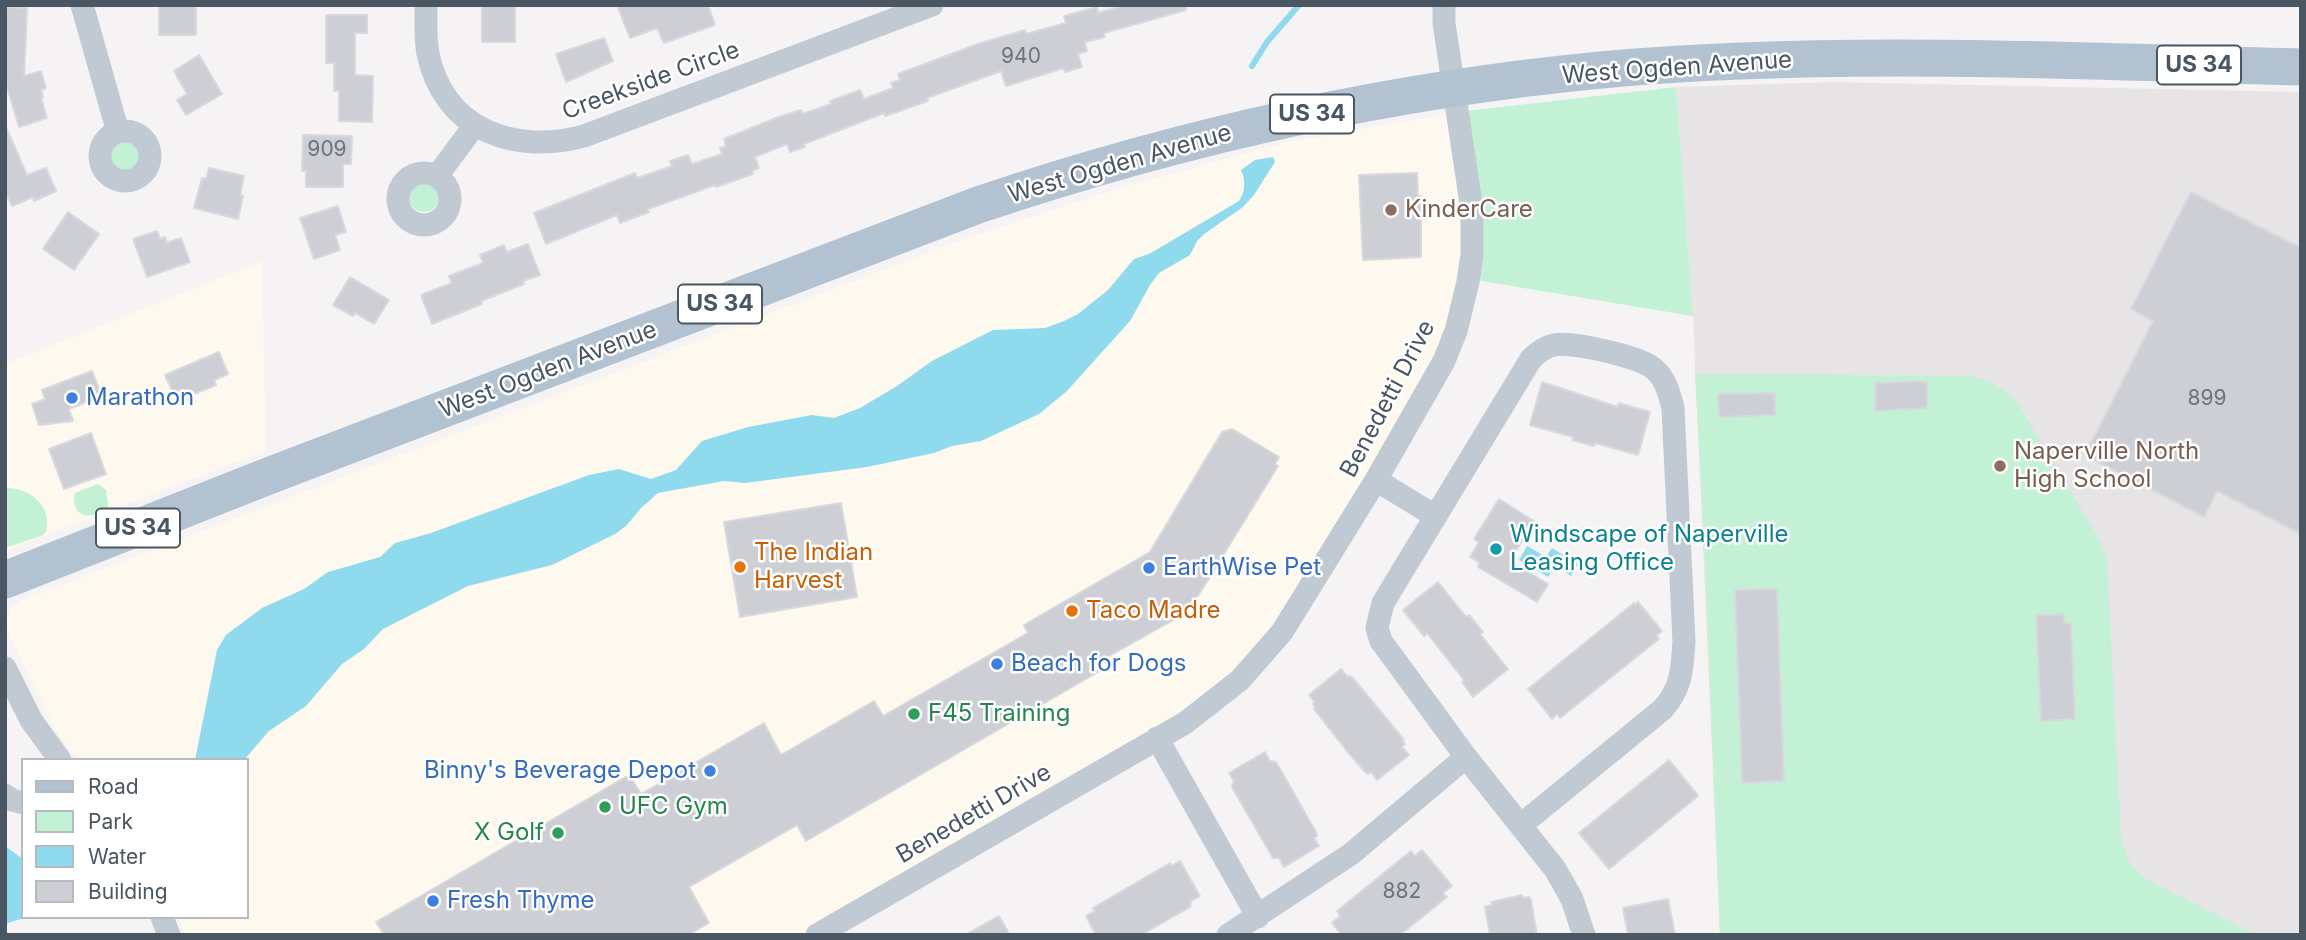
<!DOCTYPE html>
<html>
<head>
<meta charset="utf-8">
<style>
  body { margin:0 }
  #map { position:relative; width:2306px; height:940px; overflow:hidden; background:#f5f3f3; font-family:Inter,sans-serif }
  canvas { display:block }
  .frame { position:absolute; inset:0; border:7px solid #4a5661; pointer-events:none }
  .legend { position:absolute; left:21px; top:758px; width:228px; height:161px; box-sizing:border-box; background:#fff; border:2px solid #b7bbc0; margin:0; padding:9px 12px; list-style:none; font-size:21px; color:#4a5661 }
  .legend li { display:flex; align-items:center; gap:14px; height:35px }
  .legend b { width:35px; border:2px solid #b7bbc0 }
</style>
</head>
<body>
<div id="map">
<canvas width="2306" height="940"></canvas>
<div class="frame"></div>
<ul class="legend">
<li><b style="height:9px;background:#b3c2d1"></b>Road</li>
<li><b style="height:19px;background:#c3f1d5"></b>Park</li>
<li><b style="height:19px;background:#90daee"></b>Water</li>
<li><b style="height:19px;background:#cdcfd5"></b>Building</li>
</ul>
</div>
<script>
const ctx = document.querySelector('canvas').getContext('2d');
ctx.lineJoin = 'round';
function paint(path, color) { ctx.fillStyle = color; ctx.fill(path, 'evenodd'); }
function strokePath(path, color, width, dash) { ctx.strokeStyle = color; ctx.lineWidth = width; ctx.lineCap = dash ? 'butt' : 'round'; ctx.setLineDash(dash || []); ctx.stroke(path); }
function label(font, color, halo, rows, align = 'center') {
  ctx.font = font + ' Inter,sans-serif'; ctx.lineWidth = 5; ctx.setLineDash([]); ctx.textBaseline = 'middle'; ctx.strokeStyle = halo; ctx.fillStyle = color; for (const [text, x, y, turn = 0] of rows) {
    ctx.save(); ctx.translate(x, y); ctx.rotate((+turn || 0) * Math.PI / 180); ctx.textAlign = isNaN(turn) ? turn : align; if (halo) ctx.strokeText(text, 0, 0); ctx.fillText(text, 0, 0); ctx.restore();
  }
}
paint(new Path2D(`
  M1457,112L1465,159L1458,324L1277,638L1233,685L820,935H185L178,917H247V760H78L56,731L8,633L6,621L10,609L19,601L966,238L1116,189L1284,143Z
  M262,261L266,451L5,551V364Z`), '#fdf9ef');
paint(new Path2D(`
  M1833,82L2301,92V935H1720L1693,316L1676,87Z`), '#e6e4e5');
paint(new Path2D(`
  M1676,87L1693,316L1469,279L1457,112Z
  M111 156a14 14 0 1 1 28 0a14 14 0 1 1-28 0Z
  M409 197a15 15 0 1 1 30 0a15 15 0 1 1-30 0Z
  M1695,374L1975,376L1991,382L2015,399L2101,542L2107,560L2121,841L2130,863L2146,879L2256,935H1720L1705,558Z
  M98,484L106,490L108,506C94,520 72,520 74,495L77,492Z
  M5,488C29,487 53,506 46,532L41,536L5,548Z`), '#c3f1d5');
paint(new Path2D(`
  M1273,157L1275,162L1254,195L1243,207L1204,234L1197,241L1190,255L1159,273L1150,285L1130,321L1066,392L1039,414L981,441L952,446L934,453L867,467L745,483L724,481L658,493L641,508L626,526L615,534L552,565L468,586L383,629L364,649L342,664L306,706L269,731L244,760H195L217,650L226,635L262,608L304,589L328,572L380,557L395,543L431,533L589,475L619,469L651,479L676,470L702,441L748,427L812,415L834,418L860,408L897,386L932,361L993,330L1045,328L1064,321L1078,314L1108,290L1134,259L1149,254L1239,201C1245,193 1246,180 1241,170L1255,160Z
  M1527,546L1546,557L1552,548L1578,564L1571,576L1555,566L1548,577L1519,560Z
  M5,846L23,859V917H27L8,923L5,927Z`), '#90daee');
strokePath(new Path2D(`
  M1252,66L1267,42L1299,5`), '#90daee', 6);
const building = new Path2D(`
  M159,5H196V35H159Z
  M482,5H515V42H482Z
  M617,5H708L715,25L664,43L657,28L630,38Z
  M1125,5H1186V10L1104,33L1105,37L1085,42L1087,51L1078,54L1082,67L1065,72L1064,68L1006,86L1001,71L927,98L928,101L885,116L884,113L804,144L805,147L790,152L787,144L755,157L759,168L752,171L753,174L716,187L715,185L648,209L649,212L620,223L617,215L546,244L534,213L635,173L637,178L672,166L670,161L688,155L692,164L722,154L720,148L726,146L724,139L781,116L801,110L803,114L831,104L830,101L860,90L864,99L893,88L891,83L900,80L898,74L978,44L1025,30L1026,34L1066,23L1064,16L1097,7L1098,13Z
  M5,7L27,8L24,76L41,71L46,88L41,90L43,97L41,98L47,118L19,127L5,80Z
  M326,15H367V33H355V75L373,76L372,122L339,121V91H334V63H326Z
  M604,38L613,61L566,82L556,54Z
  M199,55L222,94L186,115L177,100L187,94L174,71Z
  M5,125L27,175L46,168L56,191L34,201L33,197L12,206L5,192Z
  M303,135L352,136L351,164H343V187H306V171H302Z
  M209,168L244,176L240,195L243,196L238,219L194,208L202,178L206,179Z
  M1417,173L1418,196H1421V257L1363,260L1359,175Z
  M2191,192L2301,248V534L2217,491L2204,517L2085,455L2153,321L2131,309Z
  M338,206L346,232L335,235L340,250L314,259L300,218Z
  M68,212L99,234L74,270L43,249Z
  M157,231L160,239L165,237L167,243L181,238L190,262L147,277L133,239Z
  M528,244L540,275L523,281L524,284L481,301L482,304L432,324L421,295L452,283L449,276L483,263L480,255L504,245L507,252Z
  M350,277L389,300L374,324L355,313L353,316L333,305Z
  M219,352L228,374L214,380L216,385L189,396L187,391L175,397L165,375Z
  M92,371L102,396L69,409L73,421L39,425L32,404L45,399L42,390Z
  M1927,381V408L1875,411V383Z
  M1542,382L1618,407L1619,403L1650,412L1638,455L1595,443L1594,446L1572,440L1573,437L1530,425Z
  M1775,393V415L1719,417L1718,394Z
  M1232,429L1279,457L1275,464L1278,466L1203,588L1186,613L1093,665L1098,672L806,841L797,825L689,887L709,923L688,935H384L376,922L629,775L641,794L764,723L781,755L874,701L883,716L1028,633L1024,625L1150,552L1222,432Z
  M91,433L106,474L64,489L49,449Z
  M1499,499L1534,521L1510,561L1548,584L1537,602L1478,567L1480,563L1470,557L1479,542L1474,539Z
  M841,503L857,597L740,617L724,522Z
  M1438,582L1466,617L1469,615L1483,632L1480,634L1508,669L1473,697L1462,682L1464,680L1427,633L1424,636L1403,610Z
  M1777,589L1784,781L1742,783L1735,590Z
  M1638,602L1662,631L1656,636L1659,639L1560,718L1557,714L1552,719L1528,689L1634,603L1635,605Z
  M2064,614V623H2071L2075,719L2041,721L2036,615Z
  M1341,669L1348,677L1350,676L1353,678L1390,723L1404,740L1402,741L1405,744L1402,747L1409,755L1377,780L1371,772L1368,774L1365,772L1347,751L1314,709L1315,708L1313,704L1315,702L1309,695Z
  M1265,752L1270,761L1276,762L1316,832L1317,836L1314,838L1319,846L1284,867L1279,858H1273L1258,832L1232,787L1234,781L1229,773Z
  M1669,760L1698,796L1609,869L1579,833Z
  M1422,850L1452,886L1443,893L1447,897L1400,935H1342L1332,923L1340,916L1337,911L1411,851L1415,856Z
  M1180,861L1200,896L1191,901L1190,907L1141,935H1096L1086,916L1095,911L1093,908L1170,863L1171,866Z
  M1522,895L1523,898L1529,897L1531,900L1537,935H1490L1485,907L1492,905L1491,902Z
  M1668,899L1675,935H1628L1623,908Z
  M999,916L1010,935H965Z`);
paint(building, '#cdcfd5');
strokePath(building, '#d7d9de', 2);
strokePath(new Path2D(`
  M82,5L118,132
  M426,5C426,22 425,38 428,54C444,130 515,155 584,136L932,5
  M100 156a25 25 0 1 1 50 0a25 25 0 1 1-50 0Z
  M398 199a26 26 0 1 1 52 0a26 26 0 1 1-52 0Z
  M437,176L475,125
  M1376,480L1435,516
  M5,668L31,720L60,760
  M1157,738L1258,917
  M1466,757L1381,641L1377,628L1383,603L1531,359C1538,352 1545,347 1554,345C1571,341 1642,357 1654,369C1666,379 1669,393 1673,408L1684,641C1682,670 1682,687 1663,709L1521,825
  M5,795L12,800L23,803
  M162,917L169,935
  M817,935L1185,723L1240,680L1282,632L1376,480L1444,361L1456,331L1468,282L1472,254V210L1444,23V5
  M1228,935L1351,854L1466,757L1555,869L1572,899L1584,935`), '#c1cad2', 23);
strokePath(new Path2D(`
  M5,580L271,475L978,205C1180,137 1389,90 1601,70C1833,49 2069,61 2301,67`), '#b3c2d1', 37);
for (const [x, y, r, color] of [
  [1391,210,7,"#8d6e63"],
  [72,398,7,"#3f7fe0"],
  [2000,466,7,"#8d6e63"],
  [1496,549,7,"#0f9aa8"],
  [740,567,7,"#e8710a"],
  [1149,568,7,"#3f7fe0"],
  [1072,611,7,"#e8710a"],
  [997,664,7,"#3f7fe0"],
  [914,714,7,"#2e9e5b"],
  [710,771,7,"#3f7fe0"],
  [605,807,7,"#2e9e5b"],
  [558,833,7,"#2e9e5b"],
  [433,901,7,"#3f7fe0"]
]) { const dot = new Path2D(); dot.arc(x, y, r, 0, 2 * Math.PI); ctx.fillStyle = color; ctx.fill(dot); strokePath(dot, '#fff', 2.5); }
label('21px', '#6b747e', null, [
  ["940",1021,57],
  ["909",327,150],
  ["899",2207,399],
  ["882",1402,892]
]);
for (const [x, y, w] of [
  [2199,65,84],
  [1312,114,84],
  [720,304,84],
  [138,528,84]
]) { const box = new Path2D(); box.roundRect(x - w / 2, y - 19.5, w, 39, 5); ctx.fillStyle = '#fff'; ctx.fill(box); strokePath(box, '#4a5661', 2); }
label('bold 23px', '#4a5661', null, [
  ["US 34",2199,65],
  ["US 34",1312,114],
  ["US 34",720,304],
  ["US 34",138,528]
]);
label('24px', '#4a5661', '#fff', [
  ["West Ogden Avenue",1677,68,-4],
  ["Creekside Circle",651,81,-20],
  ["West Ogden Avenue",1120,164,-16],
  ["West Ogden Avenue",548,370,-21],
  ["Benedetti Drive",1388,399,-62],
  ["Benedetti Drive",974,814,-30]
]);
label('24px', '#785e54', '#fff', [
  ["KinderCare",1405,210],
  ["Naperville North",2014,452],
  ["High School",2014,480]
], 'left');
label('24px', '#366cbe', '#fff', [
  ["Marathon",86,398],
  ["EarthWise Pet",1163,568],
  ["Beach for Dogs",1011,664],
  ["Binny's Beverage Depot",696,771,"right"],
  ["Fresh Thyme",447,901]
], 'left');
label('24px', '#0d838f', '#fff', [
  ["Windscape of Naperville",1510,535],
  ["Leasing Office",1510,563]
], 'left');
label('24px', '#c56008', '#fff', [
  ["The Indian",754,553],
  ["Harvest",754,581],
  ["Taco Madre",1086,611]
], 'left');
label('24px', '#27864d', '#fff', [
  ["F45 Training",928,714],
  ["UFC Gym",619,807],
  ["X Golf",544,833,"right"]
], 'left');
</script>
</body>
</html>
